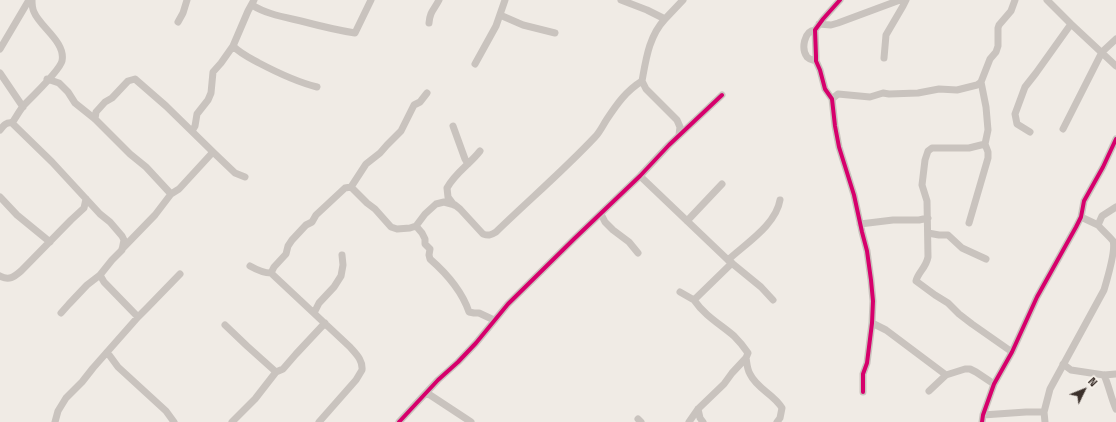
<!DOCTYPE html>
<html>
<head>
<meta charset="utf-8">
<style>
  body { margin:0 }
  #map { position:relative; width:1116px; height:422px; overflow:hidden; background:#f0ebe5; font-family:"Titillium Web",sans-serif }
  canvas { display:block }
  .north { position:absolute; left:1064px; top:370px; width:40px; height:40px; -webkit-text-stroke:3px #fbf5ee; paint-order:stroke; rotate:47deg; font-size:11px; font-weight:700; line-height:16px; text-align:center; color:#3b302b }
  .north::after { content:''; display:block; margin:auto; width:14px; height:18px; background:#3b302b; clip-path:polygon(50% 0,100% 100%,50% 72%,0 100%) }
</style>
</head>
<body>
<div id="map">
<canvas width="1116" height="422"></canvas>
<div class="north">N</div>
</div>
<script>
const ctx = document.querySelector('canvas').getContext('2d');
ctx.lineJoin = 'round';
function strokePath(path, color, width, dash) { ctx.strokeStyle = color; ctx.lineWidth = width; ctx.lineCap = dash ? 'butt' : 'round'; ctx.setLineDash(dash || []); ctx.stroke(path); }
strokePath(new Path2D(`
  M621,0L647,10L665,19C649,36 646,59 642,81L646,89L677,120L680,127L679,135
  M840,0L823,19L815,30L816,56V61L820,70L825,89L832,99L835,126L839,147L854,195L862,232L867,251L871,280L873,301L872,323L867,363L863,374V392
  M1047,0L1071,24L1116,66
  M252,5C266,14 284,17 301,21C320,26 336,30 355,33L371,0
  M500,15L523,25L555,33
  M665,19L683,0
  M178,22L183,13L187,0
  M429,23C430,11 434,10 439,0
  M819,24L831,25L838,23L900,0
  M815,30C804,31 801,49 807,57C810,60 813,60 816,61
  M233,46C241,54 250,58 259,63C278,73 297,82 317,87
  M0,49L29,0
  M884,58L886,35L903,6L906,0
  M475,64L496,26L505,0
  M0,73L23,107
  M47,79L59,83L68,92L75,103L95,119L130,154L146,167L171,194L155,215L122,249
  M832,99L838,94L870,97L883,93L889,94L918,93L939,89L957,90L977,85L981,82L990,59L996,52L998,46V28L999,25L1011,11L1015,0
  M95,119L96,112L105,102L112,98L128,81L135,79L166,106L213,152
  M12,123L52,162L100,214L110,222L122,236L124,240L122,250L112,260L100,275L87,285L69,304L61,313
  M453,126L465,159L468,164
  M1063,129L1102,52L1116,39
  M0,130C4,125 6,122 12,123C16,117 20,110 24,105C32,97 60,70 62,61C66,42 40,27 34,12C32,8 32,4 32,0
  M192,131L195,126L197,114L208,100L211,93L213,72L221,63L233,46L248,11L254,0
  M1030,132L1017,124L1015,114L1025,87L1036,73L1071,24
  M985,144L969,148H932L928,151L925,160L922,185L927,201L928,257C926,268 918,272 916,281L935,295L948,303L959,314L972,324L1012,352
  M640,176L728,260L761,287L773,300
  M351,187L367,203L375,209L391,227L397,229L410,228L416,226L425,214L436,204L444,202L455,205L460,209L483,234C489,236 491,235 496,232C529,200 564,170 595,137C600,132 603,125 607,119C617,104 626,91 642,81
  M171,194L179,189L213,152L235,173L245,177
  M0,197L17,215L50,242
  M454,205L448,197L447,188C455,173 470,164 480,151
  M601,214L605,222L613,230L629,242L638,253
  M1081,217L1098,225
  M687,221L722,184
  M969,223L988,158V152L985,144L988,130L986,107L981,82
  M860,224L893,220H919L928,218
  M416,226L422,233L425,239V244L430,249L429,255L430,259C446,273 462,291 469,312L474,313H479L494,320
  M928,233L939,235H948L962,248L986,259
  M728,260C745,244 776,225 780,200
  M250,266C257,270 263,273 271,273L350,347C356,354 363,360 362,370L356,380L319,422
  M271,273L274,267L286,254L288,246L292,240L306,225L312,222L316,215L345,188L351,187L366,164L380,153L387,145L401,131L414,105L420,102L427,93
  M100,275L104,282L138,317
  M0,276C9,281 14,277 21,271L71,220L84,208L86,199
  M680,292L694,300
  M314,313L319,303L334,287L341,276L343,265L342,255
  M872,323L886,330L946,375
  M225,325L247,346L276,372L283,369L296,354L325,323
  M107,352L118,367L166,411L174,422
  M746,358C747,363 747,369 750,374C757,389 774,394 782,408L780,418L777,422
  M1063,364L1071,370L1104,375L1116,374
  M1104,375C1109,386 1111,398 1116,409
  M929,391L946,375L965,369H970L976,372L994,384
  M427,393L465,418L471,422
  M698,409L700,418L703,422
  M1044,412L1045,422
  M983,415L1026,412H1044L1050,389L1104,290C1107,280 1116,250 1113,241C1111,238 1101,229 1098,225L1102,216L1116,207
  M638,419L641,422
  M55,422L58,411L66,398L82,382L93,368L138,317L147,308L180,274
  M232,422L255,399L276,372
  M399,422L438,380L458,362L476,343L508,304L574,239L640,176L669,145L722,95
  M689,422L698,409L724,384L732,373L746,358L748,353C744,347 739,341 734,336C720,324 705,316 694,300L732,263
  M982,422L983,415L994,384L1012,352L1037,297L1076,227L1081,217L1084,201L1103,167L1116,139`), '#c9c3be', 7);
strokePath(new Path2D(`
  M840,0L823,19L815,30L816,56V61L820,70L825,89L832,99L835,126L839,147L854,195L862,232L867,251L871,280L873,301L872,323L867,363L863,374V392
  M399,422L438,380L458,362L476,343L508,304L574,239L640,176L669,145L722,95
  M982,422L983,415L994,384L1012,352L1037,297L1076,227L1081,217L1084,201L1103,167L1116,139`), '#d6006c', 4);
</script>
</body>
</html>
